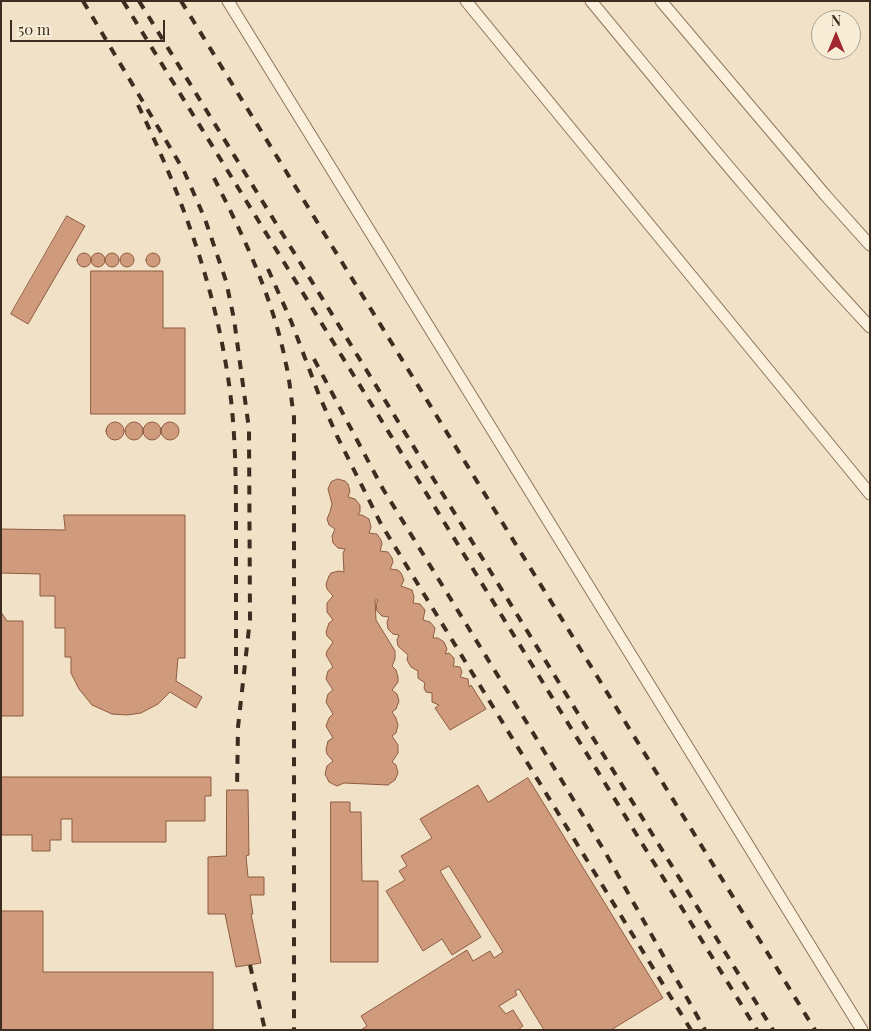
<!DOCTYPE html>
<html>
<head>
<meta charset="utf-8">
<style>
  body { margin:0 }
  #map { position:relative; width:871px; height:1031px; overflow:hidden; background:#f1e2c7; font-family:"Playfair Display",serif }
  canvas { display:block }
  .frame { position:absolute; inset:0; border:2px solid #3d2d20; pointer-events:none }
  .north { position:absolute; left:811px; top:10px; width:50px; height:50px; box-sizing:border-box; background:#f7edd7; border:1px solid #ada08e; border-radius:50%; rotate:0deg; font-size:14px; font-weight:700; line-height:20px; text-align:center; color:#3d2d20 }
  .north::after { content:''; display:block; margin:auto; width:18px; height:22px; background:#a0282f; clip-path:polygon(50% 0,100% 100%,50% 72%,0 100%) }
  .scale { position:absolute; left:10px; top:20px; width:155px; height:22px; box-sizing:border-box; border:2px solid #3d2d20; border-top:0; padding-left:6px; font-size:15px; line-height:18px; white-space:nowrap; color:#3d2d20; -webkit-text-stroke:4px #f7edd7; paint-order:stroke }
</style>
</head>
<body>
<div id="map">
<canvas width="871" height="1031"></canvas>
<div class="frame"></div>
<div class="north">N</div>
<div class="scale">50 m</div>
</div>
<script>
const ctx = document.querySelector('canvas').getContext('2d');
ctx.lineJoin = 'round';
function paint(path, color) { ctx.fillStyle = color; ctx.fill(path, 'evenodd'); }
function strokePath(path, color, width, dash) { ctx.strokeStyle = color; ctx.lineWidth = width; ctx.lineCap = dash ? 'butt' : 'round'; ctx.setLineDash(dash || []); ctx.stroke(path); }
const building = new Path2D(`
  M67,216L85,226L28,324L11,314Z
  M146 260a7 7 0 1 1 14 0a7 7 0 1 1-14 0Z
  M120 260a7 7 0 1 1 14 0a7 7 0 1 1-14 0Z
  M91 260a7 7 0 1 1 14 0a7 7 0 1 1-14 0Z
  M77 260a7 7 0 1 1 14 0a7 7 0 1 1-14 0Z
  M105 260a7 7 0 1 1 14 0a7 7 0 1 1-14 0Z
  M91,271H163V328H185V414H91Z
  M106 431a9 9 0 1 1 18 0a9 9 0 1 1-18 0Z
  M161 431a9 9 0 1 1 18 0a9 9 0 1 1-18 0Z
  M143 431a9 9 0 1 1 18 0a9 9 0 1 1-18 0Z
  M125 431a9 9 0 1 1 18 0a9 9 0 1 1-18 0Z
  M338,479L345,481L348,484L350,491L348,497L355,499L360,505V512L358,515H362L369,519L371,527L369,533L377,534L381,540L382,544L380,551L388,552L392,558L393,562L390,569L398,570L401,573L404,580L401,586L412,590L414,597L413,603L420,604L425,610L423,620L430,622L435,628L433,638H438L444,642L447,649L445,654L449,653L454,658V663L453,666L460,667L462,672L460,677L468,679L469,687L471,685L486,709L450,730L435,708L439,705L432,702V693L426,692L424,688L425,683L418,678V671L411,667L407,660L408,655L398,646L397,640L399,635L393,634L388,629L387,622L389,617L382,616L377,611L376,604L378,600H375L376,620L395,651V659L392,666L396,670L398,677V682L392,690L397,694L399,701L396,709L392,712L396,718L398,725L396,733L392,736L398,745V753L392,762L396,765L398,773L395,780L388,785L344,783L337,786L329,782L325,774L327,766L333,761L327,754L326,750L328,741L333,738L326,726L329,718L333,714L326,702L328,694L333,690L326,679L328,671L333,667L326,655L327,651L333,642L327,636L326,632L329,623L333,620L327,612V603L333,596L327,589L326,584L329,576L331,573L339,571L344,572L343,553L345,549L338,548L333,543L332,536L335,529L329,525L327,519L330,512L332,504L328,489L331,482Z
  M64,515H185V658H178L176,681L202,697L196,708L170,692L158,704L141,713L127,715L112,714L92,705L79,689L71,673V657H65V628H55V596H40V574L1,573V529L65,530Z
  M1,612L7,621H23V716H1Z
  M1,777H211V796H205V821H166V842H72V819H61V840H50V851H32V835H1Z
  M528,778L663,998L611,1030H544L519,989L515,991L517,995L499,1006L506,1014L513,1010L523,1026L518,1030H361L367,1026L361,1016L467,950L473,961L490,951L494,958L503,952L449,866L440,871L481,937L452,955L442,939L423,951L386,891L405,880L399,871L407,866L401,856L432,838L420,819L478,785L488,802Z
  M227,790H248L249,855L246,856L248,877H264V895H250L253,914H251L261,963L236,967L225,914H208V857L226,856Z
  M331,802H350V812H361L362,881H378V962H331Z
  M1,911H43V972H213V1030H1Z`);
paint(building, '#d09b7c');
strokePath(building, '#8e5b40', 1);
const service = new Path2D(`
  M228,1L862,1030
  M466,1L870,494
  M591,1C682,111 772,222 870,327
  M661,1L826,196L870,245`);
strokePath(service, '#8e745b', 13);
strokePath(service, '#faf0db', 11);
strokePath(new Path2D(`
  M83,1L184,171L205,219L226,281L234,319L249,429L250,619L238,727L237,790
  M123,1L757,1030
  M139,1L773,1030
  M181,1L815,1030
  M138,105C178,187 211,275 226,365C236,421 236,478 236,534C236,583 236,632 236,681
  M214,178C244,237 273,298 286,364C290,381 291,399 294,417V1030
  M268,269L291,321L319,395L337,436L381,524L691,1030
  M314,359L383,489L527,723L605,852L705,1030
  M250,965L265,1030`), '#3d2d20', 4, [9, 9]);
</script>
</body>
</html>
